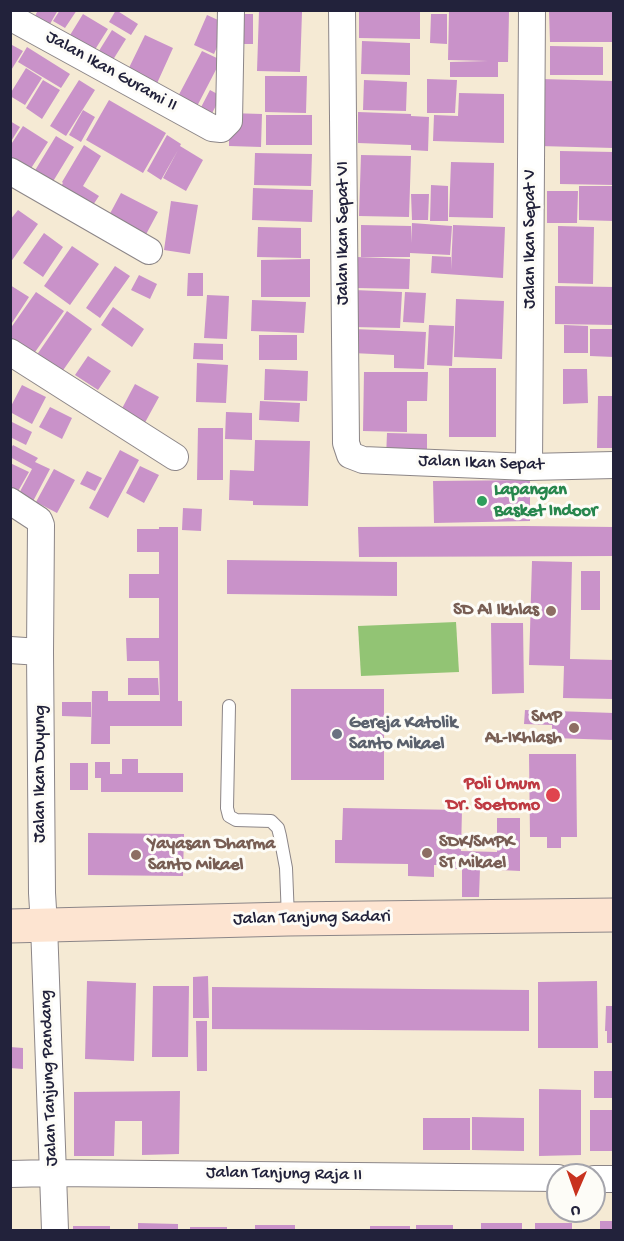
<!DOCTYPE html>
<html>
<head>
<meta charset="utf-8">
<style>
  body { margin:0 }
  #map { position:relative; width:624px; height:1241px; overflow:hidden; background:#f5ead4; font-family:"Gochi Hand",sans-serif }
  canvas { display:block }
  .frame { position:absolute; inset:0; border:12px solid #22223b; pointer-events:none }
  .north { position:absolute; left:546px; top:1163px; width:60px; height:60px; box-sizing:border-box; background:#fdfcf7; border:2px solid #a5a5ac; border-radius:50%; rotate:182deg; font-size:16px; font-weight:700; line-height:24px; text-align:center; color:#22223b }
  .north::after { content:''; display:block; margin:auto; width:21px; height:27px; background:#c8321e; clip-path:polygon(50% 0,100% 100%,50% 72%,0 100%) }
</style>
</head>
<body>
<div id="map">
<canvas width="624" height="1241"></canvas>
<div class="frame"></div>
<div class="north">U</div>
</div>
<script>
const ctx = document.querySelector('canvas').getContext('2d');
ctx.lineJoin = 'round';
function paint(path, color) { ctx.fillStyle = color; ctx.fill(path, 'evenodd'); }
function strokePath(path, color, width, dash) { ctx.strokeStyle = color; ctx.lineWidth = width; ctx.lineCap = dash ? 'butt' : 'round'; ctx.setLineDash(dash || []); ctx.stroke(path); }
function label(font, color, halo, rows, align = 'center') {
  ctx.font = font + ' "Gochi Hand",sans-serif'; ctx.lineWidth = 6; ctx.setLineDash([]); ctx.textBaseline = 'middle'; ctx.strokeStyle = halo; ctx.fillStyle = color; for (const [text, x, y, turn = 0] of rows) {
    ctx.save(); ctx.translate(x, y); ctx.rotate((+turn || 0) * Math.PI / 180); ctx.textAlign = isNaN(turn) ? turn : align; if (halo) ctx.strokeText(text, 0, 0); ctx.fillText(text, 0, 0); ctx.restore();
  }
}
paint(new Path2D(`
  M456,622L459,672L361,676L358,626Z`), '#92c474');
paint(new Path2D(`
  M38,10H58L50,24L35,16Z
  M60,10H77L65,28L53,21Z
  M116,10L138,24L131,35L109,22Z
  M359,10H420V39L359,38Z
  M549,10H614V42H550Z
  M259,11L302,12L300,72L257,71Z
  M449,11L509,12L508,62H498V77H450V62L488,61L448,60Z
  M83,14L108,29L91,56L67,40Z
  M235,14H253V44H235Z
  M431,14H447V44L430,43Z
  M207,15L227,24L214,54L194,45Z
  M112,30L126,39L111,63L97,54Z
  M145,35L173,48L154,90L125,76Z
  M362,41L410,43V75L361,74Z
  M12,45L23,51L10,72V48Z
  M550,46L603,47V75H550Z
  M27,47L70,74L61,88L18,62Z
  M202,51L221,60L193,114L174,104Z
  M26,68L42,78L25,105L10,96V94Z
  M265,76H307L306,113L265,112Z
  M427,79L457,80L455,113H427Z
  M541,79L614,81V148L539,146Z
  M43,80L60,90L42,119L26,108Z
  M79,80L95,90L66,136L50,126Z
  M364,80L407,82L406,111L363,110Z
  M210,90L221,96L208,121L197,115Z
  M459,93L504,94V143L433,141L434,115L458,116Z
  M109,100L166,133L143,173L86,140Z
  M83,110L95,117L81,142L69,135Z
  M358,112L411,114V116L429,117L428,151L411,150V145L358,143Z
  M229,113L262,114L261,147L229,146Z
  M266,115H312V145H266Z
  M10,121L20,127L10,143Z
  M23,126L48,142L28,173L10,163V146Z
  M167,135L181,144L180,146L203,160L186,191L163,178L178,150L161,180L147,171Z
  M56,136L74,147L49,188L31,177Z
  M84,145L101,156L83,186L99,196L91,208L59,189L63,183L62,182Z
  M560,151L614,152V185L560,184Z
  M255,153L312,154L311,186L254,185Z
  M361,155L411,156L409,217L359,216Z
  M451,162L494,163L493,218L449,217Z
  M431,185L448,186V221H430Z
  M579,186H614V221L579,220Z
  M253,188L313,190L312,222L252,220Z
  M547,191H578L577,223H547Z
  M121,193L158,212L143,240L106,221Z
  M411,194H429L428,220H412Z
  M171,201L198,205L190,254L164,250Z
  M18,210L38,224L10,263V220Z
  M412,223L452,226L450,255L410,253V257H361V225L411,226V243Z
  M453,225L505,227L503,278L431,273L432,256L451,257V270Z
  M558,226L594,227L593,284L558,283Z
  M258,227L301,228V258L257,257Z
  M44,233L63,247L43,277L23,263Z
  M72,246L99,264L70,305L44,286Z
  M357,257L410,259L409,289L356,288Z
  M310,259V297H261V260Z
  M115,266L130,276L100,318L86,308Z
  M188,273H203V296H187Z
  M139,275L157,284L150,299L131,290Z
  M10,285L29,297L10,326Z
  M555,286L614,287V325L555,324Z
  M354,290L402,292L400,328L353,327Z
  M36,292L64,311L28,362L10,350V329Z
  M405,292L426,293L424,323L403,322Z
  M207,295L229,296L227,339L204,338Z
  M456,299L504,301L502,359L454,357Z
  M252,300L306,302L304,333L251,331Z
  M113,307L144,329L132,347L101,325Z
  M67,311L92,329L59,376L34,359Z
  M429,325L454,326L452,366L427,365Z
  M564,325L588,326V353H564Z
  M353,329L426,332L424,369L394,368V355L352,353Z
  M590,329H614V357L590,356Z
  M259,335H297V360H259Z
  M194,343L223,344V360L193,359Z
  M88,356L111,371L98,390L75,375Z
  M197,363L228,365L226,403L196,402Z
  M449,368H496V437H449Z
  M265,369L308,371L307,401L264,400Z
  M563,369H587L588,403L563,404Z
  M364,372H428L427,401H407V432L363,431Z
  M135,384L159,397L142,428L118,416Z
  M22,385L46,397L32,424L10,412V408Z
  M598,396H614V448H597Z
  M260,401L300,403L299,422L259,420Z
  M50,407L72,418L62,439L39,427Z
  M226,412L252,413V440L225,439Z
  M10,421L32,432L26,445L10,437Z
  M198,428H223V480H197Z
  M387,433L427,434V459L386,458Z
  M255,440L310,441L308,506L253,505V501L229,500L230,470L254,471Z
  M13,445L38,458L35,462L50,469L30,507L16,499L32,469L10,457V450Z
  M120,450L139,460L108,518L89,508Z
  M10,463L29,472L17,493L10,489Z
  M140,466L159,475L144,503L126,493Z
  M54,469L75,480L57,513L36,502Z
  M87,471L102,478L95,491L80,484Z
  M530,480V521L434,523L433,481Z
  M183,508L202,509L201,531L182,530Z
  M524,526L614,527V556L359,557L358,527Z
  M159,527H178V701H182V726H110V744H91L92,691H108V701H160L159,661H127L126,638H159V598H129V574H159V552H137V529H159Z
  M227,560L397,562V596L227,594Z
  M532,561L572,562L570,659L614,660V699L563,698L564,666L529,665Z
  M581,571H600V610H581Z
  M491,623H523L524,693L492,694Z
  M128,678H158L159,695H128Z
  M291,689H384V780H291Z
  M62,702H91V717L62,716Z
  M525,710L614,713V740L553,738V735H552V725L524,724Z
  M529,754H576L577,837H561V848H547V837H530Z
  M122,759H138V773H183V792H101V778H95V762H110V774H122Z
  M70,763H88V790H70Z
  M343,808L462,810L461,851L497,852V818H520V871L480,869L479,897H462V869H451V855H447V865H434V877L408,876V864L335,863V840H342Z
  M88,833L184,834L183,876L88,875Z
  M208,976L209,1018H193V977Z
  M87,981L136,983L134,1061L85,1059Z
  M597,981L598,1048H538V982Z
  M153,986H189L188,1057H152Z
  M212,987L529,990V1031L212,1029Z
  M606,1006H614V1043H607V1031H605Z
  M196,1021H207V1071H197Z
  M10,1047L23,1048V1069L10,1068Z
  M594,1071H614V1098H594Z
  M539,1089L581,1090V1155L539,1156Z
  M180,1091L179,1154L142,1155V1121H115L114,1156H74V1092Z
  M590,1110H614V1151H590Z
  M472,1117L524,1118V1151L472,1150Z
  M423,1118H470V1150H423Z
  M600,1221H614V1230H600Z
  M138,1223L178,1224V1230H138Z
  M481,1223H522V1230H481Z
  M535,1223H572V1230H535Z
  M255,1225H295V1230H255Z
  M416,1225H453V1230H416Z
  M73,1226H110V1230H73Z
  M370,1226H410V1230H370Z
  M190,1227H227V1230H190Z`), '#c992c9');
const lane = new Path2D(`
  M229,706L227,808L229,816L236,820L271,821L278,828L280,836L286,868L288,918`);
const street = new Path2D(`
  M342,10L346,443L350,455L363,460L529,467L614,465
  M10,17L212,128L221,129L229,121L231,10
  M10,171L149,251
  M10,352L175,457
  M529,467L532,10
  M10,501L39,520L41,525L40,652
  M10,650L40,652L42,893L44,925L55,1230
  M10,1174L53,1173L558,1178
  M594,1179H614`);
const secondary = new Path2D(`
  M10,926L288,919L614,915`);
strokePath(lane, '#8c8688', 14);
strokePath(street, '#8c8688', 28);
strokePath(secondary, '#8c8688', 35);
strokePath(lane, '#fff', 12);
strokePath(street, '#fff', 26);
strokePath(secondary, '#fde4d1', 33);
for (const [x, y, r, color] of [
  [482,501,6,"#2e9e5b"],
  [551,611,6,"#8d6e63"],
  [574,728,6,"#8d6e63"],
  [337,734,6,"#6b7280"],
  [553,795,8,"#e0444e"],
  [427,853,6,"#8d6e63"],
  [136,855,6,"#8d6e63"]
]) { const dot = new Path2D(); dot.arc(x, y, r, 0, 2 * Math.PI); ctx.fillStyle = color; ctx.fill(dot); strokePath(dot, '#fdfcf7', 2); }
label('18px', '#22223b', '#fdfcf7', [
  ["Jalan Ikan Gurami II",111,72,29],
  ["Jalan Ikan Sepat VI",344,233,-90],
  ["Jalan Ikan Sepat V",531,239,-90],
  ["Jalan Ikan Sepat",481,464,2],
  ["Jalan Ikan Duyung",41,774,-90],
  ["Jalan Tanjung Sadari",312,919,-1],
  ["Jalan Tanjung Pandang",50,1078,-92],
  ["Jalan Tanjung Raja II",284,1175,1]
]);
label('bold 18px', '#27864d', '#fdfcf7', [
  ["Lapangan",494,491],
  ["Basket Indoor",494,512]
], 'left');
label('bold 18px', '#785e54', '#fdfcf7', [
  ["SD Al Ikhlas",539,611],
  ["SMP",562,718],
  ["AL-IKhlash",562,739],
  ["SDK/SMPK",439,843,"left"],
  ["ST Mikael",439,864,"left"],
  ["Yayasan Dharma",148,845,"left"],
  ["Santo Mikael",148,866,"left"]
], 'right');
label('bold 18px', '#5b616d', '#fdfcf7', [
  ["Gereja Katolik",349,724],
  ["Santo Mikael",349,745]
], 'left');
label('bold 18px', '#be3a42', '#fdfcf7', [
  ["Poli Umum",540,785],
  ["Dr. Soetomo",540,806]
], 'right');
</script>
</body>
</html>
